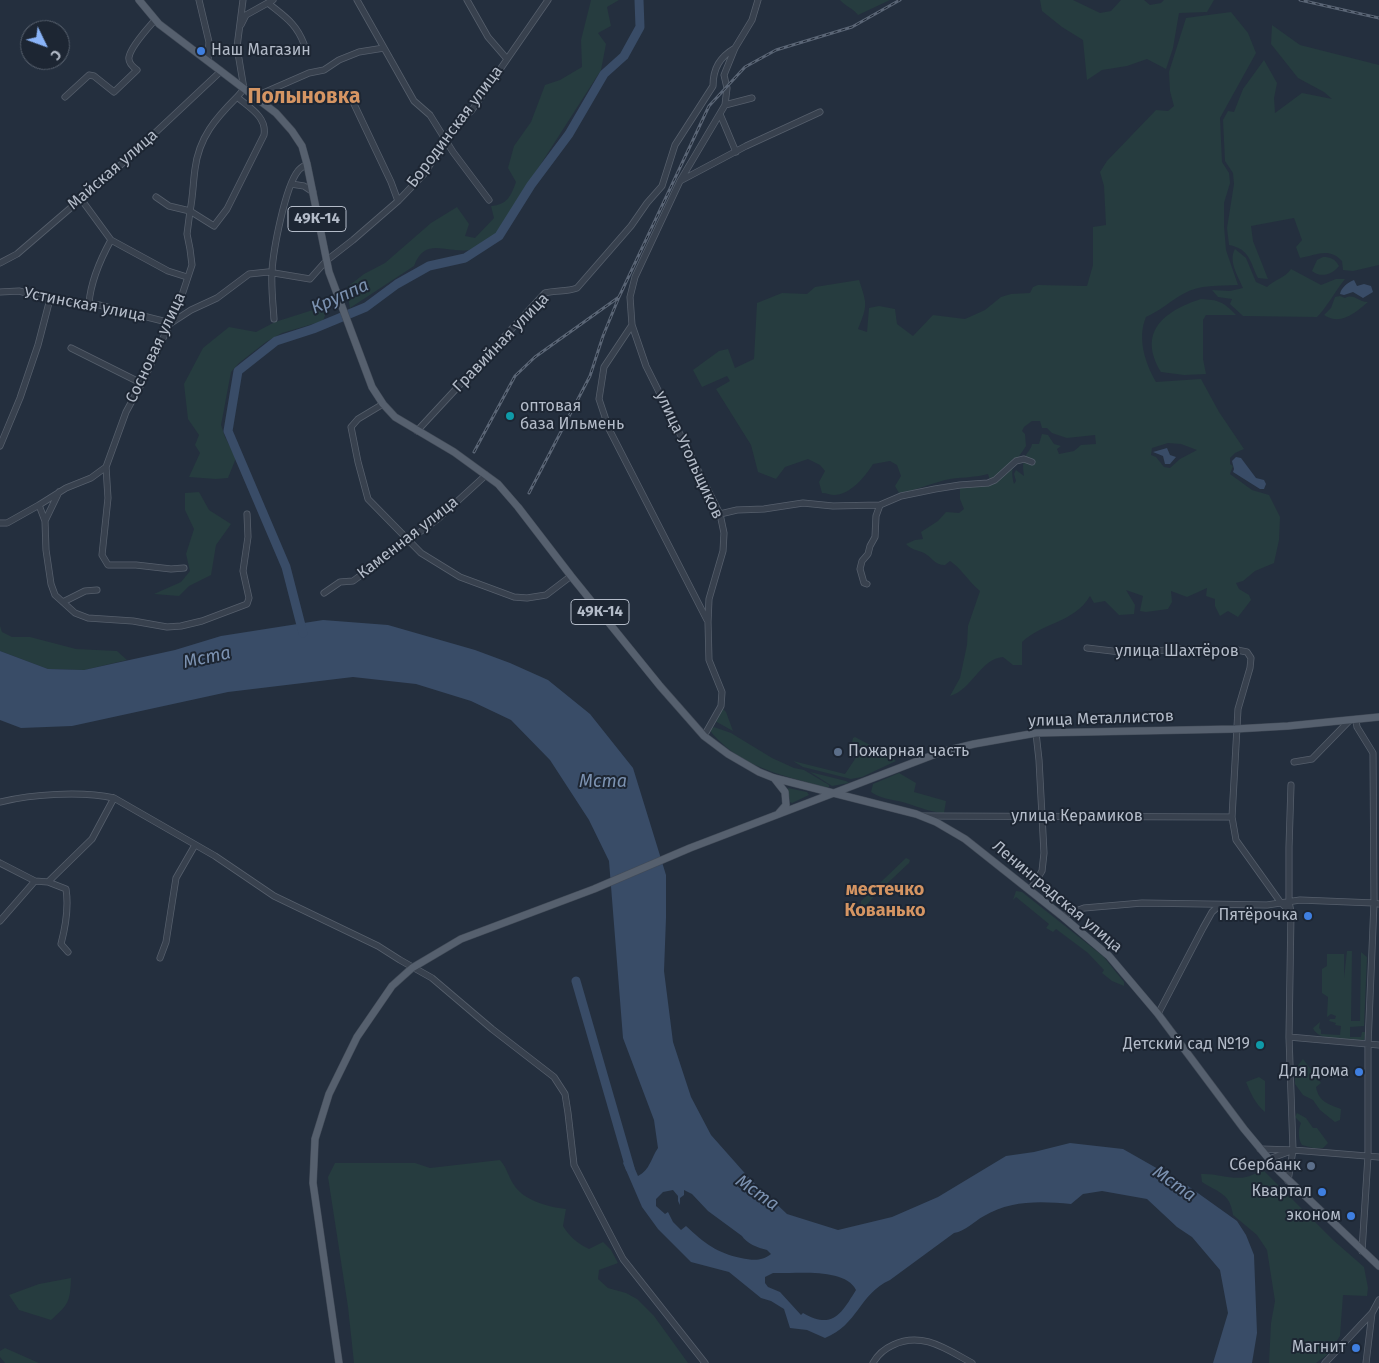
<!DOCTYPE html>
<html>
<head>
<meta charset="utf-8">
<style>
  body { margin:0 }
  #map { position:relative; width:1379px; height:1363px; overflow:hidden; background:#242f3e; font-family:"Fira Sans",sans-serif }
  canvas { display:block }
  .north { position:absolute; left:20px; top:20px; width:50px; height:50px; box-sizing:border-box; background:#1d2633; border:1px solid #59626f; border-radius:50%; rotate:132deg; font-size:14px; font-weight:700; line-height:20px; text-align:center; color:#b4bcc9 }
  .north::after { content:''; display:block; margin:auto; width:18px; height:22px; background:#8ab4f8; clip-path:polygon(50% 0,100% 100%,50% 72%,0 100%) }
</style>
</head>
<body>
<div id="map">
<canvas width="1379" height="1363"></canvas>
<div class="north">С</div>
</div>
<script>
const ctx = document.querySelector('canvas').getContext('2d');
ctx.lineJoin = 'round';
function paint(path, color) { ctx.fillStyle = color; ctx.fill(path, 'evenodd'); }
function strokePath(path, color, width, dash) { ctx.strokeStyle = color; ctx.lineWidth = width; ctx.lineCap = dash ? 'butt' : 'round'; ctx.setLineDash(dash || []); ctx.stroke(path); }
function label(font, color, halo, rows, align = 'center') {
  ctx.font = font + ' "Fira Sans",sans-serif'; ctx.lineWidth = 4; ctx.setLineDash([]); ctx.textBaseline = 'middle'; ctx.strokeStyle = halo; ctx.fillStyle = color; for (const [text, x, y, turn = 0] of rows) {
    ctx.save(); ctx.translate(x, y); ctx.rotate((+turn || 0) * Math.PI / 180); ctx.textAlign = isNaN(turn) ? turn : align; if (halo) ctx.strokeText(text, 0, 0); ctx.fillText(text, 0, 0); ctx.restore();
  }
}
paint(new Path2D(`
  M591,0H619L607,7L611,26L598,33L606,44L601,70L496,234C489,238 481,247 473,249C449,256 426,234 414,266L350,308L346,288L364,274L385,263L431,223L457,207L469,224L465,236L475,238L494,218L491,206C507,205 511,196 516,182L508,168L514,146L531,122L545,85L560,80L582,67L581,40Z
  M840,0H890L858,15C853,8 846,7 840,0Z
  M1040,0H1073L1100,13L1111,11L1121,0H1144L1150,5L1161,3L1164,0H1214L1207,12L1179,13L1173,48L1166,69L1147,59L1127,66L1102,70L1087,80L1083,40L1062,27L1042,11Z
  M1231,12L1248,33L1256,53L1220,118L1222,162L1229,173L1230,183L1224,203V226L1226,250L1238,285C1220,286 1200,284 1183,294C1170,301 1160,311 1146,317C1137,338 1145,363 1156,382L1201,379L1219,412L1244,449L1235,453L1230,458V464L1233,466L1230,474L1252,490L1269,495L1280,517L1279,540L1274,563L1255,571L1243,581L1236,583L1239,589L1249,595L1251,600L1238,617L1228,611L1220,616L1215,606V599L1206,596L1207,588L1187,597L1171,591L1172,602L1168,609L1146,612L1140,611L1143,596L1126,590L1135,605L1134,614L1119,615L1105,601L1094,603L1090,596C1074,623 1043,622 1022,642V665H1013L1003,657C980,659 972,690 950,696L960,678L967,645L968,626L980,591C969,582 962,569 950,561L945,565C934,565 932,557 924,553C916,549 913,551 906,544L915,540L923,539L921,532L938,521L946,512L959,513L964,509L960,499V487L990,480L988,474C974,478 959,477 945,480C929,484 915,491 899,493L895,486L901,476L897,465L890,461L873,464C865,477 850,495 834,495C831,495 826,493 822,493L819,482L825,471L820,465L808,459L785,467L776,479L758,472L751,445L716,389L730,381L727,376L702,387L693,370L719,351L728,349L735,368L754,359L757,303L782,293L807,294L815,287L859,280C867,304 868,305 858,329L867,332L869,308L879,306L895,309L897,324L913,336L933,315L965,319L985,310L1001,297L1011,294L1030,293L1033,287L1038,285L1087,286L1093,265V227L1106,225L1104,186L1100,172L1107,161L1156,110L1168,111L1174,106L1170,91L1169,72L1186,18ZM1032,421H1040L1042,428H1047L1052,433L1067,438L1095,435L1096,444L1081,445L1074,451L1059,454L1057,449L1061,446L1054,444L1048,435L1042,434L1039,444H1032C1031,449 1029,450 1026,455C1022,462 1023,468 1024,476L1016,470L1014,474L1016,481L1014,484C1009,464 1016,462 1026,446L1025,434L1022,431L1024,427ZM1168,443L1181,444L1197,450L1180,459L1170,468L1164,467L1156,457L1151,455L1152,448Z
  M1272,25L1300,45L1379,65V265L1353,271L1343,270L1342,261C1329,247 1317,255 1300,258L1296,247L1302,240L1294,218L1251,226L1253,241L1268,279L1258,278C1250,262 1250,249 1229,245L1227,228L1234,184L1233,173L1225,161L1223,120L1228,111L1234,112L1243,89L1264,60L1277,83L1274,98L1275,113L1302,93L1332,99L1324,92L1298,78L1271,44Z
  M1235,249L1246,258L1256,282L1267,287C1274,280 1285,278 1291,269L1321,285L1336,279H1345C1335,291 1328,306 1317,317L1243,316L1230,304L1232,299L1218,297L1212,290L1230,291L1243,288C1238,276 1228,261 1235,249Z
  M1323,257C1331,257 1335,259 1339,266C1332,275 1321,278 1312,271L1317,260Z
  M1340,296L1345,298C1354,293 1358,302 1368,302C1355,313 1341,326 1324,315L1331,308L1335,297Z
  M1201,299C1218,300 1223,301 1236,315H1206L1203,320V359L1206,374L1184,375L1161,372C1137,332 1164,311 1201,299Z
  M316,309L326,313L323,321L282,333L266,342L239,363L231,372L221,425L225,437L236,458L228,478L216,479L189,477L200,453L195,445L199,435L188,419L184,384L203,348L229,327L256,332L275,322Z
  M199,492L209,510L231,524L216,545L211,575L189,586L179,596L154,594L181,582L190,571L186,554L194,529L185,510V493Z
  M0,626L2,632L12,637H30L76,649L117,651L127,660L84,670L48,669L0,651Z
  M722,708L726,712L733,731L715,721Z
  M714,727L731,733L772,758L794,768L804,770L829,785V787L826,788C791,777 755,771 726,747C720,741 714,737 710,730Z
  M855,737L889,755L896,761L862,777L851,779L803,767L793,761L845,774L855,759L857,754L851,746L853,738Z
  M810,772L846,781L849,783L832,786Z
  M899,773L916,783L914,792L946,801L944,813C931,812 921,808 909,804C896,799 885,801 871,792L873,784Z
  M788,788L807,792L809,795L792,803L790,802Z
  M906,858L910,860L909,863L877,893L865,907H861V901Z
  M1016,891L1022,892L1103,956L1124,982V986L1112,981L1102,973L1104,970L1088,953L1056,929L1053,932L1046,928L1049,924L1016,897L1013,900Z
  M1347,951H1352L1351,1021H1360L1361,952L1367,957L1364,1026L1350,1027V1037H1361L1362,1032H1366L1364,1040C1352,1042 1317,1041 1313,1028L1320,1022L1319,1028L1321,1030V1034L1340,1035L1341,1026L1335,1025L1336,1023L1329,1021L1330,1019H1335L1336,1016L1331,1014L1327,1017L1328,997L1322,993V969L1327,966V954H1344V978Z
  M1303,1059L1321,1083L1316,1087C1319,1102 1328,1104 1341,1109L1340,1120L1335,1122L1320,1110L1313,1100L1303,1095L1295,1084V1069Z
  M1259,1077L1265,1081V1112C1256,1105 1250,1092 1246,1082Z
  M1297,1113L1306,1118L1313,1128H1317L1328,1143L1323,1148H1313L1302,1145C1298,1139 1298,1130 1301,1123L1295,1117Z
  M500,1160C507,1168 508,1176 514,1185C524,1201 549,1207 566,1209L563,1226C570,1237 577,1243 589,1249L603,1242L611,1250L618,1263L599,1270L598,1279L608,1288L626,1293L637,1299L654,1316L688,1363H354L348,1307L328,1177L335,1163H415L430,1168Z
  M1262,1169L1333,1240L1364,1267L1368,1288L1367,1296L1343,1295L1340,1336L1328,1354L1316,1363H1269L1271,1323L1275,1301L1267,1250L1257,1235L1233,1215C1230,1193 1219,1193 1202,1182L1201,1174C1224,1173 1241,1186 1262,1169Z
  M71,1278C70,1302 69,1304 51,1320L19,1310L9,1295L39,1284Z
  M5,1348L39,1363H5L0,1357V1351Z`), '#263c3f');
paint(new Path2D(`
  M1354,280L1357,286L1364,284L1371,286L1373,292L1363,298L1353,292L1344,295L1340,294C1341,288 1348,282 1354,280Z
  M1167,448L1170,455L1176,457L1170,464H1165L1163,456L1153,452Z
  M1236,457L1241,458L1256,478L1264,480L1266,484L1264,489H1260L1233,472L1234,469L1232,461Z
  M323,620L388,625L475,650L510,663L548,680L590,714L633,768L666,875V918L664,971L673,1042L691,1097L711,1135L750,1179L787,1214L838,1230L892,1217L938,1197L1006,1156L1034,1152L1070,1143L1123,1149L1188,1186L1237,1221L1246,1235L1254,1255L1257,1333L1252,1363H1213L1228,1313L1220,1270L1192,1237L1177,1227L1147,1199L1102,1191L1083,1194L1071,1204C1041,1201 1010,1200 984,1216C973,1222 966,1231 954,1233L890,1280C859,1294 858,1325 825,1338L807,1330L790,1328L784,1309L771,1301L761,1298L729,1272L691,1262L658,1229L642,1207L623,1163L629,1155L638,1176C650,1170 651,1158 658,1148L654,1120L623,1038L609,861L589,820L550,760L511,720L471,701L416,684L353,677L228,692L72,726L21,728L0,720V651L48,669L84,670L175,650L221,636ZM673,1190L678,1196V1201L680,1205V1198L684,1195V1190L692,1194L708,1211L742,1236C746,1243 758,1248 767,1250L771,1254C761,1262 752,1260 741,1258C717,1253 704,1243 686,1226L681,1230L673,1222L668,1212L665,1214L656,1206V1199L663,1192ZM773,1273C794,1274 845,1267 856,1290C841,1314 833,1330 803,1313L801,1315L780,1292L768,1287L765,1283V1277Z`), '#394c67');
strokePath(new Path2D(`
  M303,633L286,567L228,431L238,371L276,341L313,329L366,307L397,284L429,266L465,258L499,236L531,185L569,134L604,74L624,56L640,27L639,0
  M576,981L630,1168`), '#394c67', 9);
const minor = new Path2D(`
  M199,0L209,42L208,61
  M357,0L414,101L430,115L453,152L489,200
  M467,0L488,37L507,59
  M268,3C285,17 296,23 304,44
  M241,25L246,15L273,0
  M65,97L89,75L94,76L114,92L137,70C133,67 128,62 129,57C131,46 148,28 155,20
  M254,97L309,73L324,70L339,60L359,52L384,48
  M354,104L391,182L398,201
  M725,105L752,98
  M720,114L736,152
  M680,181L746,146L820,112
  M291,184L304,186L313,192
  M156,197L169,206L190,211C193,197 193,183 195,169C199,137 216,118 237,97
  M81,199L111,240L168,271L187,277
  M0,263L17,254L124,162L221,71
  M0,292L19,291L46,298L99,305L171,323L191,310L217,298L249,274L268,272L310,279L326,261L353,240L398,201L424,174L440,149L444,138L472,110L548,0
  M89,303C91,280 100,260 111,240
  M274,319C273,303 271,287 272,272C273,251 285,187 298,171C300,168 304,166 307,164
  M632,325L604,367L599,399L609,429L707,620
  M71,348L141,383
  M383,404L358,419L351,427L358,462L368,499L421,553L460,577L514,597L527,598L546,595L571,576
  M417,431L545,293C556,290 567,292 577,288L631,226L647,203L662,186L675,145L713,86C713,68 720,57 735,48
  M0,446L20,398L38,345L50,299
  M39,505L66,488L91,478L106,467
  M720,514L737,510L764,509L803,503L833,506L880,505L901,496L935,489L960,485L988,483L995,480L1016,461L1024,459L1032,462
  M45,521L59,492
  M0,523H7L39,505L45,521L46,550L51,584L55,595L75,613L88,618L133,621L167,627L181,626L202,621L247,604L249,598L243,571L248,537L247,514
  M184,568L171,569L136,565H108L102,555L108,498L106,467L126,412L145,377L179,304L192,265L190,249L187,234L190,211L214,226L227,209L264,135C267,117 250,108 237,97L244,89L237,47L243,0
  M867,584L864,583L860,569L862,561L868,554L870,546L875,537L876,516L880,505
  M324,593L340,582L353,581L409,540L439,518L486,475
  M63,602L85,591L97,590
  M1087,648L1129,653L1181,649L1210,651L1237,650L1247,652L1251,658L1250,668L1238,709L1232,817L1236,840L1281,903L1291,912
  M1356,720L1357,727L1373,753L1374,903L1368,1044V1156L1362,1251
  M704,736L721,706L722,692L709,660L708,622L709,599L723,551L724,533L720,514L646,366L632,325L630,297L635,277L680,181L725,105L727,88L724,75L735,48L752,20L758,0
  M1294,762L1312,759L1350,720
  M0,802C33,794 82,791 114,798L215,856L274,896L378,946L400,960L432,978L492,1029L554,1077L565,1094L568,1113L574,1165L623,1259L705,1363
  M923,816L1232,817
  M0,863L35,881
  M48,882L66,889C69,908 66,925 61,944L68,952
  M1030,890L1042,871L1044,853L1039,760L1036,733
  M1062,916L1084,908L1142,903L1267,905L1300,900L1374,903L1379,904
  M0,921L35,881L48,882L92,839L114,798
  M160,958L166,942L176,878L195,845
  M1158,1014L1203,928L1212,912L1220,905
  M1289,1037L1379,1045
  M1260,1149L1293,1150L1379,1157
  M1269,1159L1291,1151
  M1288,1181L1293,1150L1289,1037L1291,912L1289,902V847L1291,785
  M873,1363C878,1354 884,1349 893,1345C922,1331 946,1349 972,1363
  M1325,1363L1372,1313
  M1366,1363L1372,1313L1379,1300`);
const major = new Path2D(`
  M139,0L159,24L276,113L292,131L302,146L307,164L329,272L372,387L383,404L395,417L454,452L498,484L518,507L571,576L660,686L704,736L728,754L759,772L774,778L916,814L936,822L965,839L1062,916L1109,956L1158,1014L1244,1129L1279,1171L1379,1266
  M774,778L785,792L786,805L779,813
  M339,1363L313,1183L315,1139L329,1094L357,1037L392,986L412,968L461,939L594,889L690,848L941,752L974,744L1036,733L1235,729L1288,726L1379,717`);
strokePath(minor, '#565f6c', 7);
strokePath(major, '#414a57', 8);
strokePath(minor, '#38414e', 5.5);
strokePath(major, '#56606e', 7);
const rail = new Path2D(`
  M1300,0L1379,18
  M474,452L515,376L535,357L619,297
  M529,493L590,376L603,336L619,297L709,106L745,67L776,50L852,27L900,0`);
strokePath(rail, '#5a6575', 3);
strokePath(rail, '#1d2633', 1, [4]);
for (const [x, y, r, color] of [
  [201,51,5,"#3f7fe0"],
  [510,416,5,"#0f9aa8"],
  [838,752,5,"#5c6f8a"],
  [1308,916,5,"#3f7fe0"],
  [1260,1045,5,"#0f9aa8"],
  [1359,1072,5,"#3f7fe0"],
  [1311,1166,5,"#5c6f8a"],
  [1322,1192,5,"#3f7fe0"],
  [1351,1216,5,"#3f7fe0"],
  [1356,1348,5,"#3f7fe0"]
]) { const dot = new Path2D(); dot.arc(x, y, r, 0, 2 * Math.PI); ctx.fillStyle = color; ctx.fill(dot); strokePath(dot, '#1d2633', 2); }
for (const [x, y, w] of [
  [317,219,58],
  [600,612,58]
]) { const box = new Path2D(); box.roundRect(x - w / 2, y - 12.5, w, 25, 4); ctx.fillStyle = '#1d2633'; ctx.fill(box); strokePath(box, '#b4bcc9', 1); }
label('bold 15px', '#b4bcc9', null, [
  ["49К-14",317,219],
  ["49К-14",600,612]
]);
label('16px', '#b4bcc9', '#1d2633', [
  ["Наш Магазин",211,51,"left"],
  ["оптовая",520,407,"left"],
  ["база Ильмень",520,425,"left"],
  ["Пожарная часть",848,752,"left"],
  ["Пятёрочка",1298,916],
  ["Детский сад №19",1250,1045],
  ["Для дома",1349,1072],
  ["Сбербанк",1301,1166],
  ["Квартал",1312,1192],
  ["эконом",1341,1216],
  ["Магнит",1346,1348]
], 'right');
label('16px', '#b4bcc9', '#1d2633', [
  ["Бородинская улица",455,127,-53],
  ["Майская улица",113,170,-41],
  ["Устинская улица",85,305,11],
  ["Гравийная улица",501,343,-46],
  ["Сосновая улица",156,348,-65],
  ["улица Угольщиков",689,455,65],
  ["Каменная улица",408,538,-38],
  ["улица Шахтёров",1177,652],
  ["улица Металлистов",1101,719,-2],
  ["улица Керамиков",1077,817],
  ["Ленинградская улица",1057,897,40]
]);
label('italic 18px', '#7c92b1', '#1d2633', [
  ["Круппа",340,297,-24],
  ["Мста",207,658,-12],
  ["Мста",603,782],
  ["Мста",1174,1184,35],
  ["Мста",757,1193,35]
]);
label('bold 18px', '#d59563', '#1d2633', [
  ["местечко",885,890],
  ["Кованько",885,911]
]);
label('bold 21px', '#d59563', '#1d2633', [
  ["Полыновка",304,97]
]);
</script>
</body>
</html>
